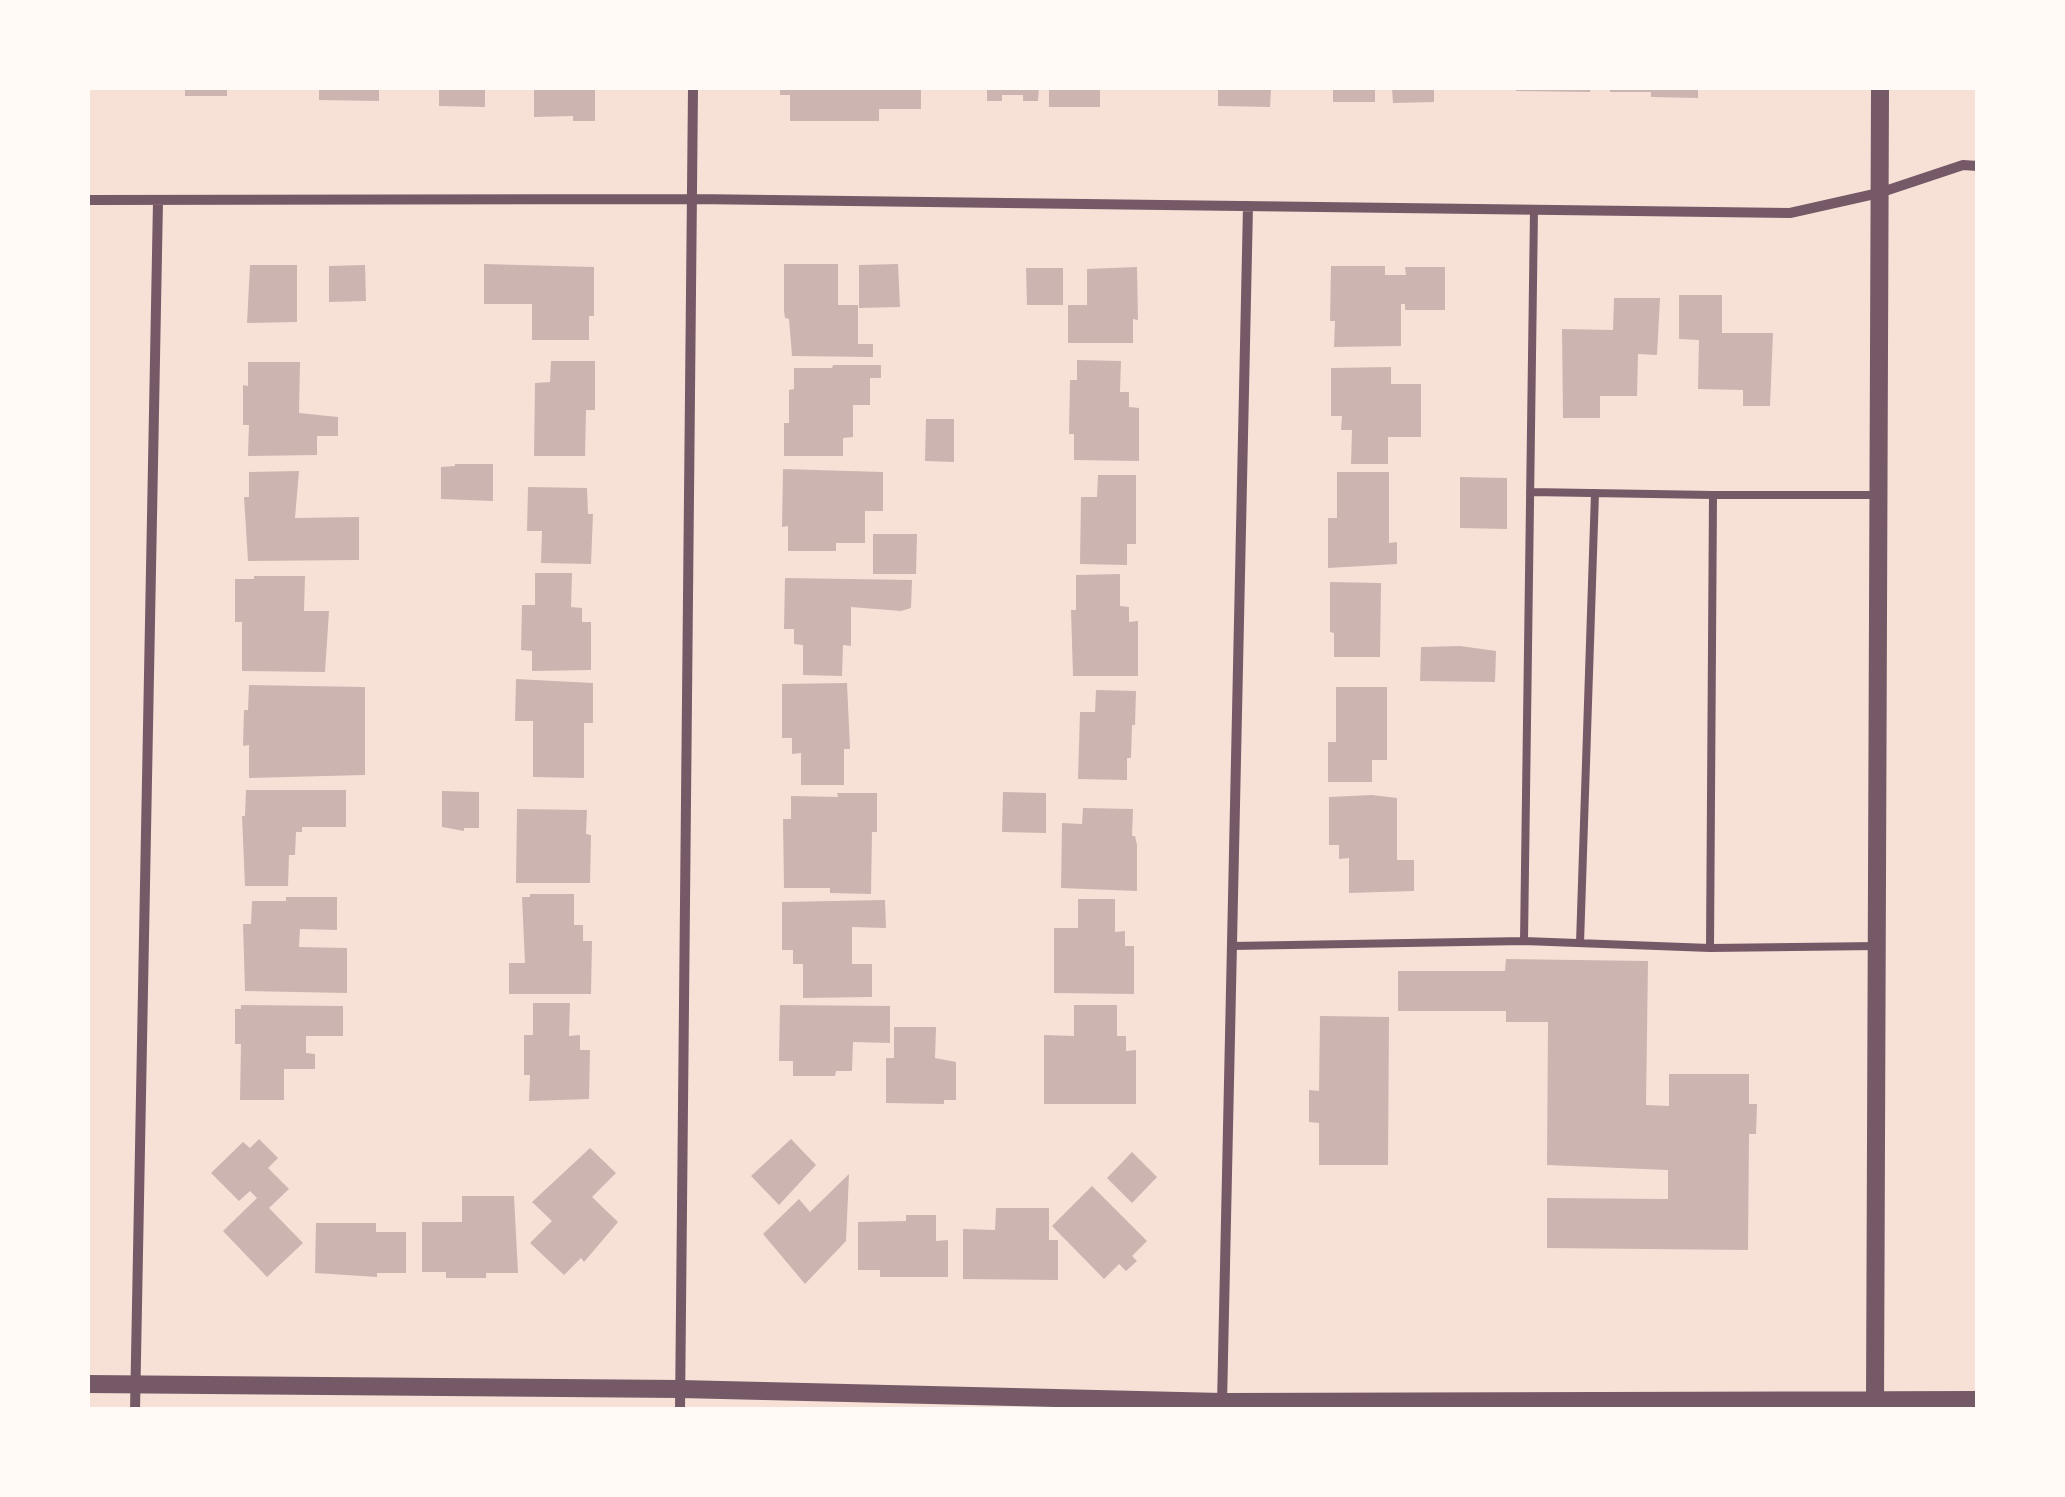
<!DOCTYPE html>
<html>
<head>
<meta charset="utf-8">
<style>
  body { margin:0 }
  #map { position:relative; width:2065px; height:1497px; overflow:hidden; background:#f7e1d7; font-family:Cabin,sans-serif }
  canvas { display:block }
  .frame { position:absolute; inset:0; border:90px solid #fffaf5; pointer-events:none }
</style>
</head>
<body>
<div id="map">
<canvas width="2065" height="1497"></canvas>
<div class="frame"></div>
</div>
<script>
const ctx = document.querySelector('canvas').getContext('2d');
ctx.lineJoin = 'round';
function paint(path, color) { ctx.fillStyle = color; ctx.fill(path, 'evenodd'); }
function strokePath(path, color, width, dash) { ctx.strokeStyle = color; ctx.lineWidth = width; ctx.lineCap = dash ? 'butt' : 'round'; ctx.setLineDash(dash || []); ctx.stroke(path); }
paint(new Path2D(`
  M185,88H227V96H185Z
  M319,88H379V101L319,100Z
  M439,88H485V107L439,106Z
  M534,88H595V121H573V116L534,117Z
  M780,88H921V109H879V121H790V95H780Z
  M987,88H1039L1038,101H1023V95H1002V101H987Z
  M1049,88H1100V107H1049Z
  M1218,88H1265L1271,90L1270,107L1218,106Z
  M1333,88H1375V102H1333Z
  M1392,88H1434V102L1393,103Z
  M1516,88H1590V92L1516,91Z
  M1610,88H1698V98L1651,97V92H1610Z
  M484,264L594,267V316H589V340H532V304H484Z
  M784,264H838V305H858V344H873V357L792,356L789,319L785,318L784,311Z
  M898,264L900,307L859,308V265Z
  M250,265H297V322L247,323Z
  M365,265L366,301L329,302V266Z
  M1331,266H1385V275H1406L1405,267H1445V310H1405V304H1401V346L1334,347L1335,321H1330Z
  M1137,267L1138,320L1133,319V343H1068V305H1087V269Z
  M1026,268H1063V305H1027Z
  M1679,295H1722V333H1773L1770,406H1743V390L1698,389L1699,340L1679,339Z
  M1614,298H1660L1657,355L1638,354L1637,396H1600V418H1563L1562,329L1613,330Z
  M1077,360L1121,361L1120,392H1129V407L1139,408V461L1074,460V434H1069L1070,380H1077Z
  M551,361H595V410H586L585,456H534L535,383L550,382Z
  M248,362H300L299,413L338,417V436H317V455L248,456L249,425H243V385L248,386Z
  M833,365H881V378H870V405H853V437L843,438V456H784V423H789V390L794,389V368H832Z
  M1391,367V384H1421V437H1388V464H1351L1352,430H1341L1342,416H1331V368Z
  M926,419H954V462L925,461Z
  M455,464H493V501L441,499V467L455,466Z
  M783,469L883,472V511H865V543H836V551H788V526L782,527Z
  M299,471L295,518L359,517V560L248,561L244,497H249V472Z
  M1337,472H1389V543L1397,542V564L1328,568V518H1337Z
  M1098,475H1136V544H1127V565L1080,564L1081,497H1097Z
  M1460,477L1507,478V529L1460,528Z
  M528,487L587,488L588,514H593L591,564L541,563L542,531H527Z
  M873,534H917L916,574H873Z
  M535,573H572L571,607L582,608V622H591V670L532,671V651L521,650L522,605H535Z
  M1120,574V606L1129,607V622L1138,621V676H1073L1071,610H1076V575Z
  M254,576H305L304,611H329L325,672L242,671V622H235V579H254Z
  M785,578L912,580L911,608L901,611L851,607V646L843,645L842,676L803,675V645L794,644V629H784Z
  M1330,582L1381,583L1380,657H1334V633L1330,632Z
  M1460,646L1496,651L1495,682L1420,681L1421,647Z
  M516,679L593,683V723H584V778L533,777V721H515Z
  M847,683L850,749H844V785H801V753L792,754V738H782V684Z
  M249,685L365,687V775L249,778V745L243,746L244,710H248Z
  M1336,687H1387V760H1372V782H1328V742H1336Z
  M1096,690L1136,691L1135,725H1132L1131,758H1127V780L1078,779L1080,712H1095Z
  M246,790H346V827H302V832H296L295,855H289L288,886H245L242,816H245Z
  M442,791L479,792V828H464V831L442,827Z
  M1003,792L1046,793V833L1002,832Z
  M837,793H877V832H872L871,894L830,893V888H784L783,819H791V796L838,797Z
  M1372,795L1397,798V860H1414V891L1349,893V858L1339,859V845H1329V797Z
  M1083,808L1133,809L1132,836H1135L1137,845V891L1061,888L1062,823L1082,824Z
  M517,809L587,810L586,834L591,835L590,883H516Z
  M530,894H574V925H583V941H592L591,994H509V963H525L522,897H530Z
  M286,897H337V930L300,929L299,947L347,948V993L245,991L243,924H251L252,901H286Z
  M1078,899H1115V932L1125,931V946H1134V994L1054,993V928H1078Z
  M885,900L886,928L852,927V964H872V997L803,998V964H793V950H782V902Z
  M1506,959L1648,961L1646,1105L1669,1106V1074H1749V1104H1757L1756,1134H1749L1748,1250L1547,1248V1198L1668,1199V1170L1547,1165L1548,1022H1506V1011H1398V971H1505Z
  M533,1003H570L569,1036L580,1035V1050H590L589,1099L529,1101L530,1075H524V1035H533Z
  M241,1005L343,1006V1036H306V1053L315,1054V1069H284V1100H240L241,1044H235V1009H241Z
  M780,1005L890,1006V1043L853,1042L852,1071H836L835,1076H793V1061H779Z
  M1074,1005H1117V1036H1126V1051L1136,1050V1104H1044V1035L1074,1036Z
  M1320,1016L1389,1017L1388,1165H1319V1123L1309,1122V1090L1319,1091Z
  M894,1027H936L935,1058L956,1062V1100H944V1104L886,1103V1058H894Z
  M259,1139L278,1158L268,1168L289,1189L269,1208L303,1243L267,1277L223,1231L257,1198L250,1191L239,1201L211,1173L243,1142L250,1148Z
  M791,1139L816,1165L779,1205L751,1176Z
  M590,1148L616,1173L592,1197L618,1222L584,1262L581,1258L564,1275L530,1243L552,1221L532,1202Z
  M1132,1152L1157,1177L1132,1203L1107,1178Z
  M849,1174L846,1241L805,1284L763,1234L799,1199L810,1212Z
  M1092,1186L1147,1241L1132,1256L1137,1261L1126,1271L1119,1264L1104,1279L1052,1226Z
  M462,1196H514L518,1273H486V1278H446V1272H422V1222H462Z
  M996,1208H1049V1240H1058V1280L963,1279V1229L995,1230Z
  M906,1215H936V1241L948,1240V1277H880V1270H858V1222L906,1221Z
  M316,1223H376V1232H406V1273H377V1277L315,1273Z`), '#ccb4b1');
strokePath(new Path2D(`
  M1530,492L1713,495
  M1524,941L1710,948
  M1580,943L1595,493
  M1232,946L1524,941L1534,210
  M1877,946L1710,948L1713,495H1878`), '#755966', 8);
strokePath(new Path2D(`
  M88,200L693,199L1790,213L1879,193L1963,165L1978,166
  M1222,1404L1248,206
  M135,1410L158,201
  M680,1410L693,88`), '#755966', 10);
strokePath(new Path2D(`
  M88,1384L680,1389L1222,1402L1978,1400
  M1875,1402L1880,88`), '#755966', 18);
</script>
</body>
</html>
